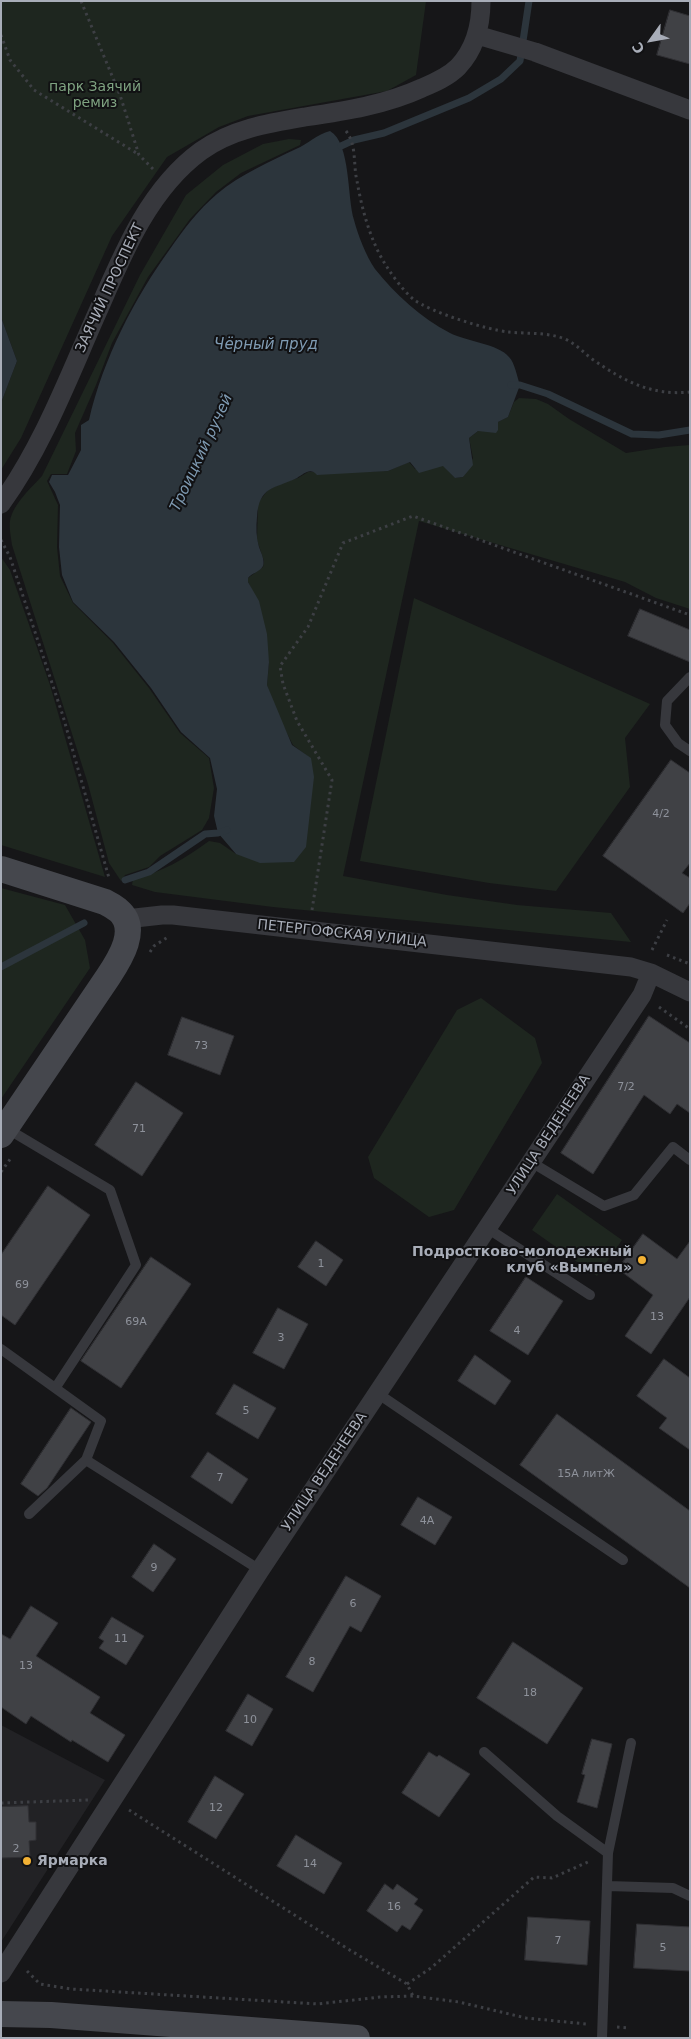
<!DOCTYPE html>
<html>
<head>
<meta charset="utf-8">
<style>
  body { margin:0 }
  #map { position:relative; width:691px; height:2039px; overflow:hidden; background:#161618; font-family:"DejaVu Sans",sans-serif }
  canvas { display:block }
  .frame { position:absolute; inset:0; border:2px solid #a8adb8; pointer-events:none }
  .north { position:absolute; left:626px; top:15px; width:50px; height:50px; -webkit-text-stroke:4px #111113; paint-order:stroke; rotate:238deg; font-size:14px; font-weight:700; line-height:20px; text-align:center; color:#a8adb8 }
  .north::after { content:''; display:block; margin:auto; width:18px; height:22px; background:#a8adb8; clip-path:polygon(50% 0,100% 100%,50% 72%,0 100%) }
</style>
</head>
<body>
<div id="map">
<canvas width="691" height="2039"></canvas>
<div class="frame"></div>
<div class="north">С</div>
</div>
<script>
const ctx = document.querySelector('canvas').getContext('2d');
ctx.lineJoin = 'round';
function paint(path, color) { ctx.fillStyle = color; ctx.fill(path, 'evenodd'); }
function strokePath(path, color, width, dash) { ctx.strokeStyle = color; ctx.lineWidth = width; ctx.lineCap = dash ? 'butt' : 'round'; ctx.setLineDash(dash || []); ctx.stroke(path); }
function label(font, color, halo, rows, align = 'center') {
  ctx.font = font + ' "DejaVu Sans",sans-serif'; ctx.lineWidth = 4; ctx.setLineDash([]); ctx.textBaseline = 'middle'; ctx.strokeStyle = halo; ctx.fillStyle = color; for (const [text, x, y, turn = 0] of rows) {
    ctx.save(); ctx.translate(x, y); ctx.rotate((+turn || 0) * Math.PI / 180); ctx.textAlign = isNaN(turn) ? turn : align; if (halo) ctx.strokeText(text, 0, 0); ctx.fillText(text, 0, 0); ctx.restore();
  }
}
paint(new Path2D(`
  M1,1725L105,1780L1,1942Z`), '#222225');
paint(new Path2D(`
  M1,1H426L416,75L387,91L248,116L219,127L167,157L112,236L21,438L1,470V403L17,361L1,317Z
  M289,139L301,140L300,145L241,173L216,192L190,219L148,277L112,343L96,385L75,433L76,451L67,474H51L47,481L58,505L57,547L60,576L73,603L113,643L149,688L180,733L209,758L214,788L209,818L202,830L160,856L149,867L125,875L121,881L109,863L88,784L12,545C11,537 9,528 10,521C13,504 31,488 42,476L140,275L186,195L223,165L263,144Z
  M519,398L536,399L548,404L569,419L626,453L665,447L690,445V609L656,598L625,582L419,521L343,876L447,895L517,905L611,913L631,942L273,907L155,892L132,885L133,879C161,873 186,858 209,841L220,843L236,854L311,759L293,745L277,714L267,685L269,662L253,592L248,582V578L263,567L264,561L257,540L258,503L267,491L281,483L298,478L308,472L388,471L409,462L415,469L443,465L455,478L463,477L473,458L469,438L478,431L498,430V422L508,417L514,402Z
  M1,557L10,570L50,685L105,877L1,845Z
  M414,598L650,704L625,738L630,787L556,891L489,883L360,861Z
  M1,888L65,905L85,940L90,968L1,1099Z
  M481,998L535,1038L542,1063L454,1210L429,1217L374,1178L368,1157L457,1010Z
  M557,1194L622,1240L597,1276L532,1230Z`), '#1e261f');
paint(new Path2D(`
  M330,131C351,143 347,198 354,220C358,235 366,256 375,269C395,294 421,318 450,333C465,341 499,344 509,357C515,363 517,377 520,385L508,417L498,422V430L496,433L478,431L469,438L473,465L463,477L455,478L443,466L419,473L410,462L388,471L317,475C310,467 304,474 297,478C274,489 259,486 257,517C256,527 256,537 259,547C261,553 265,560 263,566C260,572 252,573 248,578V582L259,601L267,634L269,662L267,685L292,745L311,758L314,777L306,847L294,862L260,863L236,854L218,833L214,816L217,789L210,758L181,732L151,688L114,642L73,602L62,575L59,547L60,505L55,492L49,482L52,475H68L81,450V425L89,420C103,359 134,299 170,249C184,229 198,210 217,194C241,174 269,162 296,149C308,144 317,134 330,131Z
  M1,317L17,361L1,403Z`), '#2c353c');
strokePath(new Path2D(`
  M341,146L354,140L384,133L469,98L501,79L520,61L529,1
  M511,385H520L548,394L632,434L659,435L690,430
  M125,880L149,872L205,834L218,833L227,830
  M1,967L84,923`), '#2c353c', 7);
const building = new Path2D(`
  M670,10L690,16V64L657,55Z
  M640,609L690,630V662L628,636Z
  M671,760L690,773V863L682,873L690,878V903L683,913L603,856Z
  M649,1016L690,1043V1113L677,1104L670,1114L644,1095L593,1174L561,1153Z
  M182,1017L234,1036L220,1075L168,1055Z
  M136,1082L183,1113L142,1176L95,1145Z
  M48,1186L90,1215L15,1325L1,1315V1255Z
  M643,1234L677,1259L690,1241V1297L651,1354L625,1336L653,1295L618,1269Z
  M316,1241L343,1260L326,1286L298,1267Z
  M151,1257L191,1284L121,1388L81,1361Z
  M526,1277L563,1301L528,1355L490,1331Z
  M278,1308L308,1324L284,1369L253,1353Z
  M475,1355L511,1381L495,1405L458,1381Z
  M664,1359L690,1378V1450L659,1428L667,1418L637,1396Z
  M234,1384L276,1408L258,1439L216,1414Z
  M71,1408L91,1422L47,1488L38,1496L21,1484Z
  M557,1414L690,1511V1588L520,1465Z
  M208,1452L248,1479L232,1504L191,1477Z
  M418,1497L452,1517L435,1545L401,1525Z
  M154,1544L176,1559L153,1592L132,1577Z
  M346,1576L381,1596L361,1632L350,1626L313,1692L286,1677Z
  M31,1606L58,1623L36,1656L100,1697L90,1713L125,1735L108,1762L72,1740L71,1742L31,1716L26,1724L1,1707V1634L10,1639Z
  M112,1617L144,1636L126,1665L99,1648L104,1641L99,1638Z
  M513,1642L583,1688L547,1744L477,1698Z
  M248,1694L273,1709L252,1746L226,1731Z
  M592,1739L612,1744L597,1808L577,1802L585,1775L582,1774Z
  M429,1752L437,1757L439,1755L470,1774L439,1817L402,1793Z
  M215,1776L244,1794L216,1839L188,1822Z
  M28,1806L29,1822H36V1840L29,1841L30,1857L1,1858V1807Z
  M296,1835L342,1863L324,1894L277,1866Z
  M385,1884L393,1890L397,1884L418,1899L414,1904L423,1910L410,1930L402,1925L397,1932L367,1911Z
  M528,1917L590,1921L587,1965L525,1960Z
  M637,1924L690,1927V1971L634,1968Z`);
paint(building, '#404145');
strokePath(building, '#303034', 1);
strokePath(new Path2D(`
  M81,1L120,95L139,155L153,169
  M1,35L10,60L34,90L138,154
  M346,131C357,145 353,165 357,181C362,210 371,243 387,267C394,278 403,290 413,299C430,312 487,330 509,332C528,334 547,332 565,339C576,344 583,352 592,359C624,381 651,396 690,392
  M1,540L10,557L63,716L109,878
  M312,910L332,780L297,721L283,684L280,666L308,627L343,543L413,516L690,615
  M652,950L667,920
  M150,952L154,946L168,937
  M667,955L690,964
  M659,1007L690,1029
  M1,1172L11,1158
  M1,1803L88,1800
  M129,1810L348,1949L407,1984L413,1996
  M27,1971L40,1984L71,1989L318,2004L380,1997L413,1996L459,2002L526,2018L586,2024
  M407,1984L431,1968L534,1877L552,1878L590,1861
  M617,2027L629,2028`), '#3d3f44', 3, [2.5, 4]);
strokePath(new Path2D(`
  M690,677L667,701L665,725L678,743L690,751
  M6,1128L110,1190L136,1265L56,1387
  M531,1162L604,1206L634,1195L673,1147L690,1160
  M487,1228L590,1295
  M1,1349L101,1421L86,1460L29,1514
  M377,1393L623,1560
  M86,1460L260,1570
  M484,1752L557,1816L608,1853
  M608,1886L673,1888L690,1896
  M602,2038L608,1853L631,1743`), '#37383d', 10);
strokePath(new Path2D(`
  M477,35L535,52L690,110
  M1,504C43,446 69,376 98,311C123,253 149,189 201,151C232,129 269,123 305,117C345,111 385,105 422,88C434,83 448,77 458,67C475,49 481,26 481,1
  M126,919L162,915H173L631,967L651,973L690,992
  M1,1973L260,1570L642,995L651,973`), '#37383d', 19);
strokePath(new Path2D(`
  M1,869L105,902C109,904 114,907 118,910C140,928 120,959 108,977L1,1135
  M1,2014L51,2015L357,2038`), '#45474d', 26);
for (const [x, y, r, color] of [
  [642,1260,5,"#f2b134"],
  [27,1861,5,"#f2b134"]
]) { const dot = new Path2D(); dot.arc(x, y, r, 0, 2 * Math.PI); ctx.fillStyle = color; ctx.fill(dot); strokePath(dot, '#111113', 2); }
label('11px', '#8e929b', null, [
  ["4/2",661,814],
  ["73",201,1046],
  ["7/2",626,1087],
  ["71",139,1129],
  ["1",321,1264],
  ["69",22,1285],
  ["13",657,1317],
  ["69А",136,1322],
  ["4",517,1331],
  ["3",281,1338],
  ["5",246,1411],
  ["15А литЖ",586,1474],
  ["7",220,1478],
  ["4А",427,1521],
  ["9",154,1568],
  ["6",353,1604],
  ["11",121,1639],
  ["8",312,1662],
  ["13",26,1666],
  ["18",530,1693],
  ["10",250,1720],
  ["12",216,1808],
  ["2",16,1849],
  ["14",310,1864],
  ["16",394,1907],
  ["7",558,1941],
  ["5",663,1948]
]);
label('14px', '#7fa381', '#111113', [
  ["парк Заячий",95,87],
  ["ремиз",95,103]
]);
label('14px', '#a8adb8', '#111113', [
  ["ЗАЯЧИЙ ПРОСПЕКТ",110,288,-65],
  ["ПЕТЕРГОФСКАЯ УЛИЦА",342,934,6],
  ["УЛИЦА ВЕДЕНЕЕВА",549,1135,-57],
  ["УЛИЦА ВЕДЕНЕЕВА",325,1472,-56]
]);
label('bold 14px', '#a8adb8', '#111113', [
  ["Подростково-молодежный",632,1252],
  ["клуб «Вымпел»",632,1268],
  ["Ярмарка",37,1861,"left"]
], 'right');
label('italic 15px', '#7f9bb3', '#111113', [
  ["Чёрный пруд",266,345],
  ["Троицкий ручей",202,453,-65]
]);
</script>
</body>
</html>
